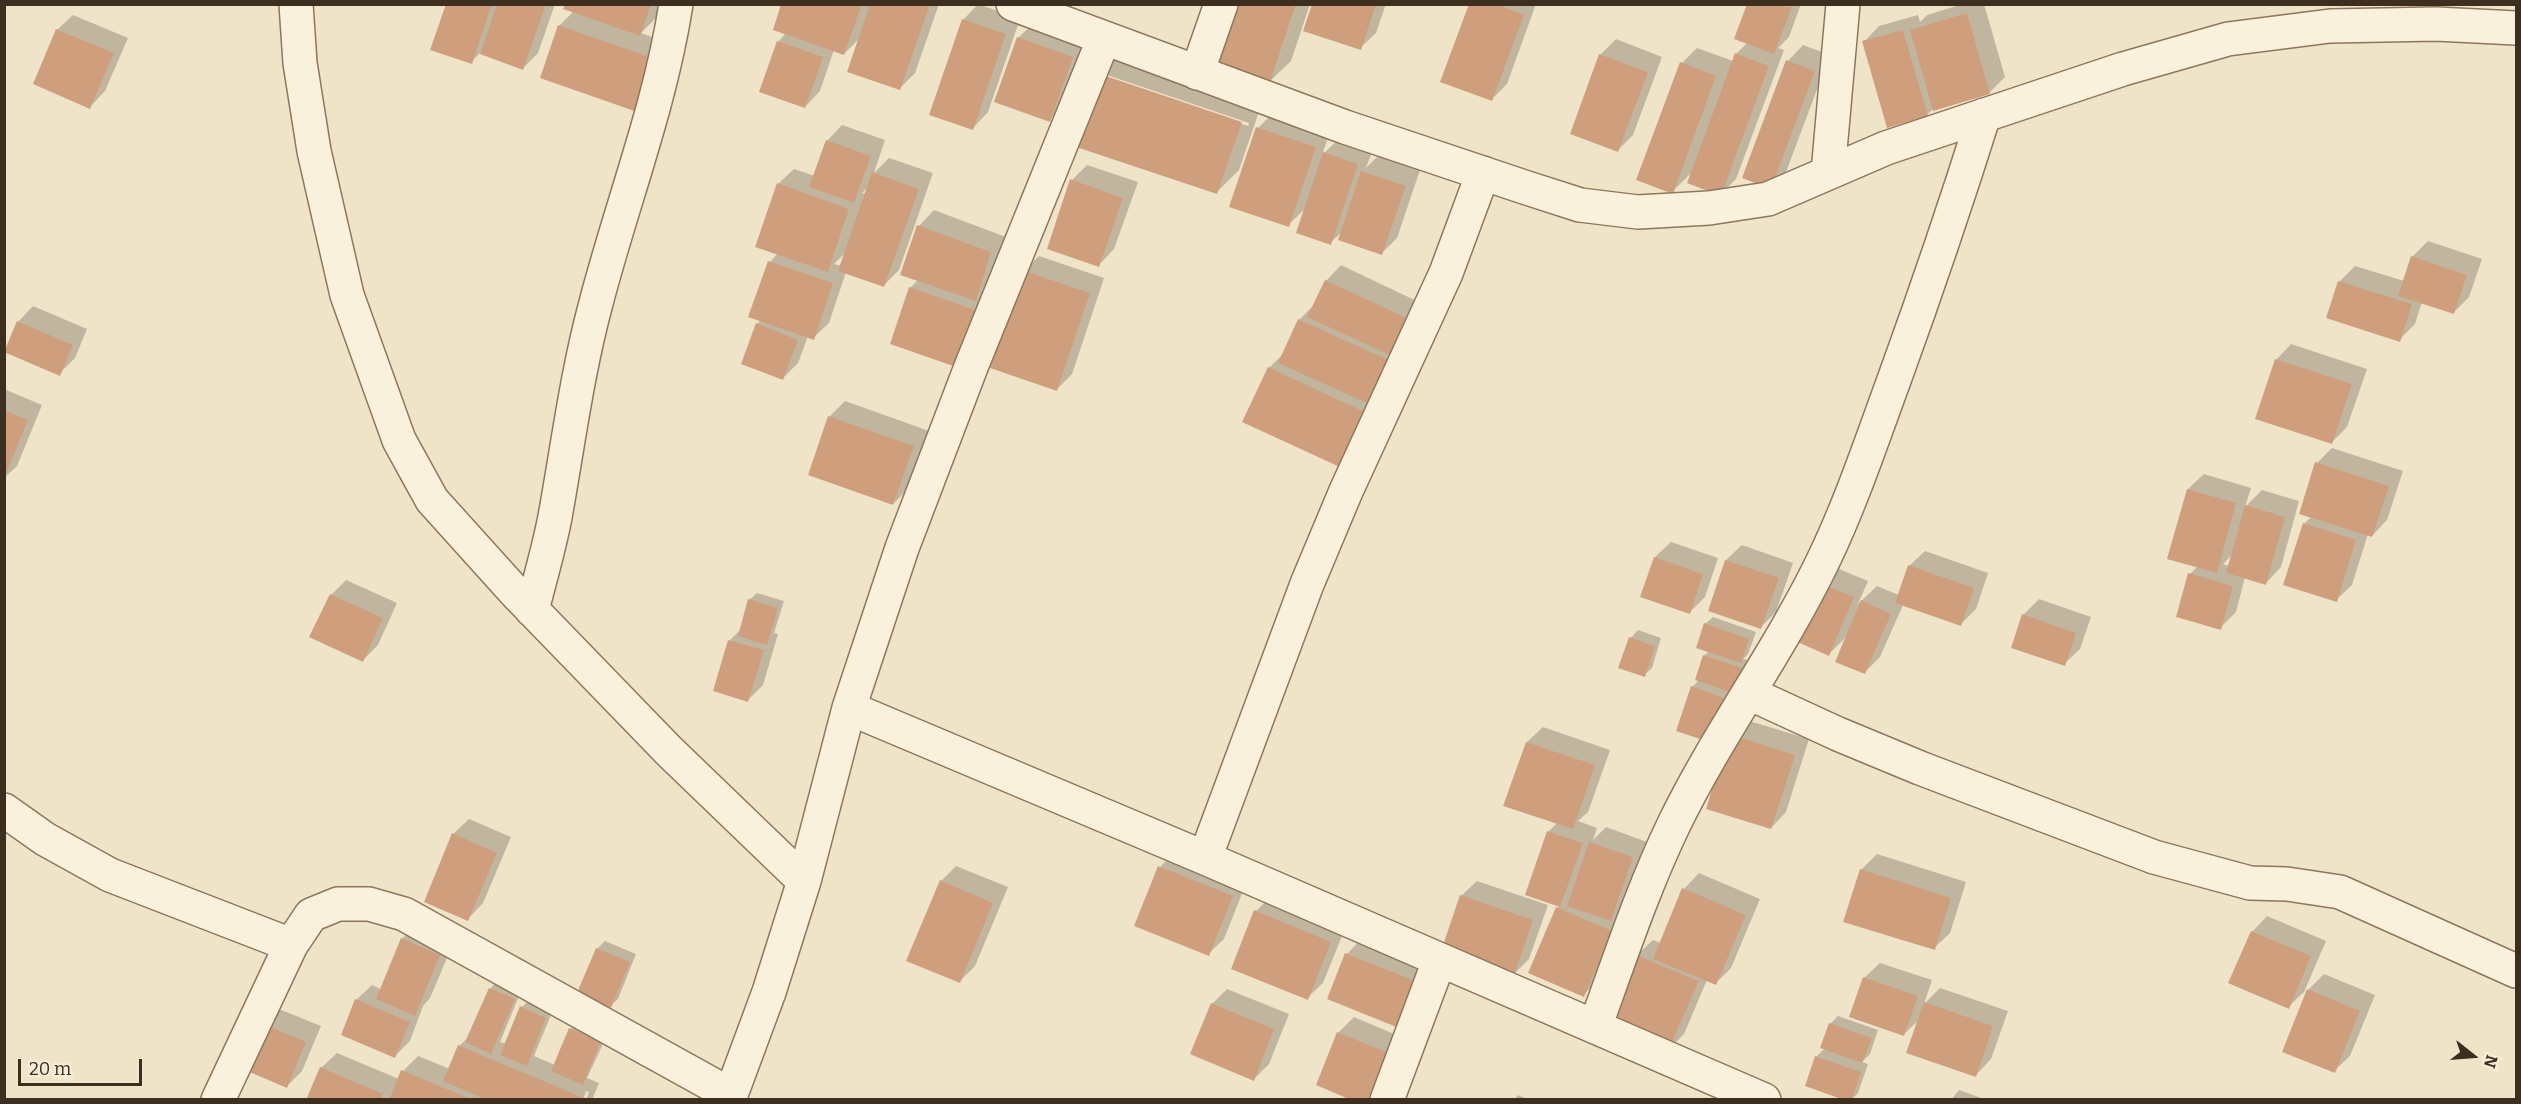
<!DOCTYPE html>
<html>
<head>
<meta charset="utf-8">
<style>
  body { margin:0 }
  #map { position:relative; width:2521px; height:1104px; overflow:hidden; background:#f0e4c8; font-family:Bitter,serif }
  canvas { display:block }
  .frame { position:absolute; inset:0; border:6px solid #3d2e20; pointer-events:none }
  .north { position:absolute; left:2443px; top:1026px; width:60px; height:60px; -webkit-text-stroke:4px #f7eed8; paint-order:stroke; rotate:107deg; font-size:16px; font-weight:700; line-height:24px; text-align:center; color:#3d2e20 }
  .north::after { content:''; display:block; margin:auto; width:21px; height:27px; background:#3d2e20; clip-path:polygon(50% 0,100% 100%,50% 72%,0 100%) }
  .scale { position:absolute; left:18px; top:1059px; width:124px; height:27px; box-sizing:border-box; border:3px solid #3d2e20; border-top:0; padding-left:8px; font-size:18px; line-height:21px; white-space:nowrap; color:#3d2e20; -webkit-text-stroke:4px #f7eed8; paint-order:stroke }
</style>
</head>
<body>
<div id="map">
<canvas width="2521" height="1104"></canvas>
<div class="frame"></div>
<div class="north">N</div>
<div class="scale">20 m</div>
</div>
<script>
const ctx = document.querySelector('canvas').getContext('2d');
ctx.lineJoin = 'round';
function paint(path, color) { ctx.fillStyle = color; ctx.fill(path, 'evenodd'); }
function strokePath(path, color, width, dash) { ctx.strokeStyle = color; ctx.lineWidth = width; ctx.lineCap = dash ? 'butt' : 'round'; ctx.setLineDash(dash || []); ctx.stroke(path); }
paint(new Path2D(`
  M447,4H555L538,53L523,68L480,53L471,62Z
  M567,4H665L662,12L641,33L673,45L640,111L559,26L574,11Z
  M783,4H939L915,73L900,88L861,37L844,54L834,50L820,91L805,107L778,42L786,33Z
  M978,4L1020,19L988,112L973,128L930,114L964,19Z
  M1226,4H1310L1291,61L1268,83Z
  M1313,4H1386L1376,33L1360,48Z
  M1470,4H1536L1507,84L1492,99Z
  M1748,4H1801L1789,37L1778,48L1784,50L1736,179L1720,195L1692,172L1672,192L1682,63L1697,48L1733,61L1736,54L1748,42Z
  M1963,4H1984L2005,77L1989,93L1933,109L1927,115L1864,42L1879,26L1918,15L1920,22L1927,15Z
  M73,15L128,38L105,91L90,107L57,30Z
  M1034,23L1088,42L1065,105L1049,120L1018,38Z
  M1616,39L1662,57L1633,135L1618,150L1600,55Z
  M1803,45L1830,55L1786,172L1771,187L1744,177L1788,61Z
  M1115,50L1263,100L1239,170L1217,192L1092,72ZM1104,74L1249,123L1248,126L1104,77Z
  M1273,113L1330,132L1322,155L1340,138L1373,149L1366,168L1378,156L1420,170L1397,238L1381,254L1343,231L1330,243L1306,208L1288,225L1258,128Z
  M842,125L885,140L874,173L889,158L933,173L899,270L884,285L846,272L829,323L813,338L808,336L798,363L783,378L757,324L761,320L770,262L778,253V184L794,169L815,176L827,141ZM869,186L866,194L862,193ZM847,251L842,266L834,264Z
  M1087,165L1138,182L1114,249L1099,265L1072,180Z
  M934,210L1006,237L991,283L983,292L993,295L958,366L910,288L918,280L919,226Z
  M2428,241L2482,259L2469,297L2454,312L2422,302L2415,324L2399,340L2328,317L2340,281L2355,266L2404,281L2412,257Z
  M1039,256L1104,278L1072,374L1057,389L1024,271Z
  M1341,265L1423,304L1357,451L1269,368L1285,352L1299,320L1315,304L1326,281Z
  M33,306L87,329L75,358L59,374L18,322Z
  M2291,344L2367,369L2347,427L2332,442L2276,360Z
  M4,389L42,405L17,466L4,478Z
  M845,401L929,431L909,488L893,504L829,417Z
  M2332,448L2403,471L2387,520L2372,536L2368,534L2352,585L2336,600L2304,524L2312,516L2317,463Z
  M2204,474L2251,488L2245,507L2262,490L2299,501L2281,567L2266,583L2245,577L2236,612L2220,628L2190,574L2198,566L2188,489ZM2233,554L2229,566L2223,564Z
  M1671,542L1718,558L1705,597L1689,613L1642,596L1655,557Z
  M1742,545L1793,563L1776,612L1761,627L1710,610L1726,560Z
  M1925,551L1988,573L1976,609L1960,625L1903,605L1880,657L1865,672L1848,635L1829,654L1795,639L1834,567L1868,581L1858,604L1877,586L1899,595L1909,566Z
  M346,580L397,603L378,645L363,660L331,595Z
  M757,593L784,601L774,633L778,634L763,685L748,700L715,690L730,640L741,629L749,600Z
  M2039,599L2091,617L2080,649L2064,664L2012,647L2024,614Z
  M1713,617L1756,632L1748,654L1743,659L1749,660L1730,727L1692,687L1699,680L1697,679L1705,655L1709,651L1705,624Z
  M1638,630L1661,638L1652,668L1644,675L1620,667L1631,638Z
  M1746,720L1809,739L1786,812L1771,828L1708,808Z
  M1543,727L1610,750L1588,812L1578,821L1597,828L1593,840L1606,827L1647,842L1626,904L1618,912L1626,916L1599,980L1583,995L1557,908L1560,906L1548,832L1557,823L1527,742Z
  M469,819L511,837L483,903L468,919L453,834Z
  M1175,852L1247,881L1224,939L1208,954L1160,867Z
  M1877,854L1966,882L1950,933L1934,948L1861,870Z
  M956,866L1008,887L975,966L960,981L941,881Z
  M1699,873L1760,899L1731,968L1716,983L1707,980L1684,1034L1668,1050L1637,955L1653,940L1661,943L1684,889Z
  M1477,881L1548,905L1529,959L1514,974L1461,896Z
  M1271,896L1346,926L1323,983L1307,998L1256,911Z
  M2267,916L2326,941L2304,992L2288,1007L2252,932Z
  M417,924L455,939L430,998L423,1006L410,1041L395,1056L356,1000L372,985L381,989L402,939Z
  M1362,938L1432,967L1414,1011L1329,998L1347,954Z
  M605,941L636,954L618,999L610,1006L597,949Z
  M1880,963L1932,980L1924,1004L1940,988L2008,1011L1991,1059L1976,1075L1920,1019L1903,1035L1864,978Z
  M2324,974L2375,995L2350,1056L2334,1071L2284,1051L2309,989Z
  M497,981L521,991L500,1042L506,1044L522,1007L529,1000L553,1010L534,1056L555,1065L571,1029L578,1021L608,1033L587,1078L599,1083L592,1100H586L589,1092L586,1091L583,1100L483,1096L482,1100H308L321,1068L337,1053L399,1079L403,1071L418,1056L450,1069L459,1046L470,1036L490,989Z
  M1227,989L1289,1014L1269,1064L1254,1079L1212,1004Z
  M274,1007L321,1026L302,1071L287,1086L240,1066Z
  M1838,1016L1878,1030L1870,1054L1862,1062L1868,1064L1858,1093L1851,1100L1816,1057L1825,1048L1830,1024Z
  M1354,1017L1406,1039L1385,1090L1338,1033Z
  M1959,1090L1987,1100H1951Z
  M1518,1095L1529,1100H1514Z`), '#0003');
paint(new Path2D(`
  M446,4H492L472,64L430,50Z
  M497,4H546L523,70L480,54Z
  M565,4H651L640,36L563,9Z
  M781,4H862L844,55L773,30Z
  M870,4H922L929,7L900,90L847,72Z
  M1225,4H1296L1269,85L1205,63Z
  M1312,4H1376L1361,50L1303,31Z
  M1469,4H1496L1524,15L1492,101L1440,82Z
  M1747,4L1792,7L1774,54L1734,39Z
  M1967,13L1990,94L1933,111L1910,30Z
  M962,19L1006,34L973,130L929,115Z
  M558,25L658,60L640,113L540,78Z
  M56,29L114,53L90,109L33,84Z
  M1903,30L1928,116L1887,128L1862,41Z
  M1017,37L1073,57L1050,122L994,102Z
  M777,41L823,57L805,108L759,92Z
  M1735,53L1769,66L1721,196L1687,183Z
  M1599,54L1648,72L1618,152L1570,134Z
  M1786,60L1815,71L1771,189L1742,178Z
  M1680,62L1716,76L1673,194L1636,180Z
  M1091,71L1242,122L1217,194L1067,144Z
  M1256,127L1316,147L1289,227L1229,207Z
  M826,140L871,156L854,203L809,187Z
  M1323,152L1358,164L1331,245L1296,233Z
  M1361,171L1406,186L1382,255L1338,240Z
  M872,172L919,189L884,287L838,271Z
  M1070,179L1123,198L1099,267L1047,249Z
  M777,183L849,209L828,272L755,247Z
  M917,225L991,252L976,301L900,275Z
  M2411,256L2467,275L2454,314L2398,296Z
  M768,261L833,283L814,340L748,317Z
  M1022,270L1090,293L1057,391L990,368Z
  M1325,280L1409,319L1392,356L1307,317Z
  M2338,281L2412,304L2400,342L2326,318Z
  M909,287L978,311L959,368L890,344Z
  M1298,319L1391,361L1371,405L1278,363Z
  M17,321L73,345L60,376L4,352Z
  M756,323L798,340L783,380L741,364Z
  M2275,359L2352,384L2332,444L2255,419Z
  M1268,367L1367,413L1342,468L1242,422Z
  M4,410L28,420L5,476H4Z
  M828,416L914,446L893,505L808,475Z
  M2315,462L2389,486L2372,537L2299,514Z
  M2187,489L2236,503L2217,573L2167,559Z
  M2245,505L2285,517L2266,585L2226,573Z
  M2303,523L2356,540L2337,602L2283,585Z
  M1654,557L1703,574L1690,614L1640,597Z
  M1725,560L1779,578L1761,629L1708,611Z
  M1908,565L1974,588L1961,626L1895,603Z
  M2188,573L2233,586L2221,630L2176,617Z
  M1817,582L1854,597L1829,656L1793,640Z
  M330,594L383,618L363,662L309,637Z
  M748,599L778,608L767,645L738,636Z
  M1861,600L1891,614L1865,674L1835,662Z
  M2022,614L2076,633L2065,666L2011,648Z
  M1704,623L1749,639L1741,663L1696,648Z
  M1629,637L1655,646L1645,677L1618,668Z
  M728,640L764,650L748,702L713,691Z
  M1703,655L1742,668L1733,693L1695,680Z
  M1691,686L1730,700L1715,744L1676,731Z
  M1729,734L1795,755L1771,829L1706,809Z
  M1526,742L1595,765L1573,829L1503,806Z
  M1547,831L1583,843L1560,907L1525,895Z
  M452,833L497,853L468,921L424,902Z
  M1589,842L1633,857L1611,921L1567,906Z
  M1158,866L1233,896L1209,956L1134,926Z
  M1860,869L1951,898L1935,950L1843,922Z
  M940,880L993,903L960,983L906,961Z
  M1682,888L1746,915L1716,985L1653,959Z
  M1460,895L1533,920L1514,976L1441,951Z
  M1556,907L1612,931L1584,997L1528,973Z
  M1254,910L1331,942L1308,1000L1231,969Z
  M2251,931L2311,956L2289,1009L2228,983Z
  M401,938L440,955L415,1016L376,999Z
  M596,948L630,962L611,1008L577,993Z
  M1345,953L1418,982L1399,1028L1327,999Z
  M1636,955L1699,981L1668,1051L1606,1025Z
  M1863,977L1918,996L1904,1036L1849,1017Z
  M489,988L515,999L491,1054L465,1042Z
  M2307,989L2360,1011L2335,1073L2282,1052Z
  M355,999L410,1022L395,1058L341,1035Z
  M1924,1002L1993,1026L1976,1077L1906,1053Z
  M1211,1003L1274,1029L1254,1081L1190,1054Z
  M520,1006L546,1018L527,1066L500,1055Z
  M257,1021L306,1042L287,1088L238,1067Z
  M1829,1023L1872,1038L1862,1063L1820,1048Z
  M569,1028L601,1041L583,1085L551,1071Z
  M1337,1032L1391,1054L1373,1100H1351L1316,1085Z
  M458,1045L586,1099V1100H487L443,1081Z
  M1815,1056L1861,1072L1852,1100H1844L1805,1086Z
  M320,1067L383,1094L380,1100H306Z
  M401,1070L471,1099V1100H389Z`), '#cf9f7d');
const minor = new Path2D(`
  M296,4L300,63L314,151L347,295L399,440L432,500L515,592L669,751L804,881
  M1013,4L1345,127L1524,187L1580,205L1638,212L1709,208L1768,199L1886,148L2123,69L2228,39L2330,26L2436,24L2516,28
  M1197,73L1221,4
  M1828,173L1843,4
  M532,610C540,579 549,548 555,517C568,445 577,373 596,303C622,203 660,107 676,4
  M1749,693L1838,734L1920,768L2154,857L2250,883L2287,884L2340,892L2516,971
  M849,708L1205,858L1764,1100
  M4,810L45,839L110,875L291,945
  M1205,858L1307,584L1346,491L1446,273L1483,173
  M1595,1027C1620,958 1643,888 1675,822C1719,732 1779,652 1823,561C1851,503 1872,440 1894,380C1926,292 1956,204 1984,115
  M218,1100L291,945L311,915L338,904H369L404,914L731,1095
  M729,1100L769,992L804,881L849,708L902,548L971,367L1104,38
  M1387,1100L1439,961`);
strokePath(minor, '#8d765c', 36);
strokePath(minor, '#faf1dc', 33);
</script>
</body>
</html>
